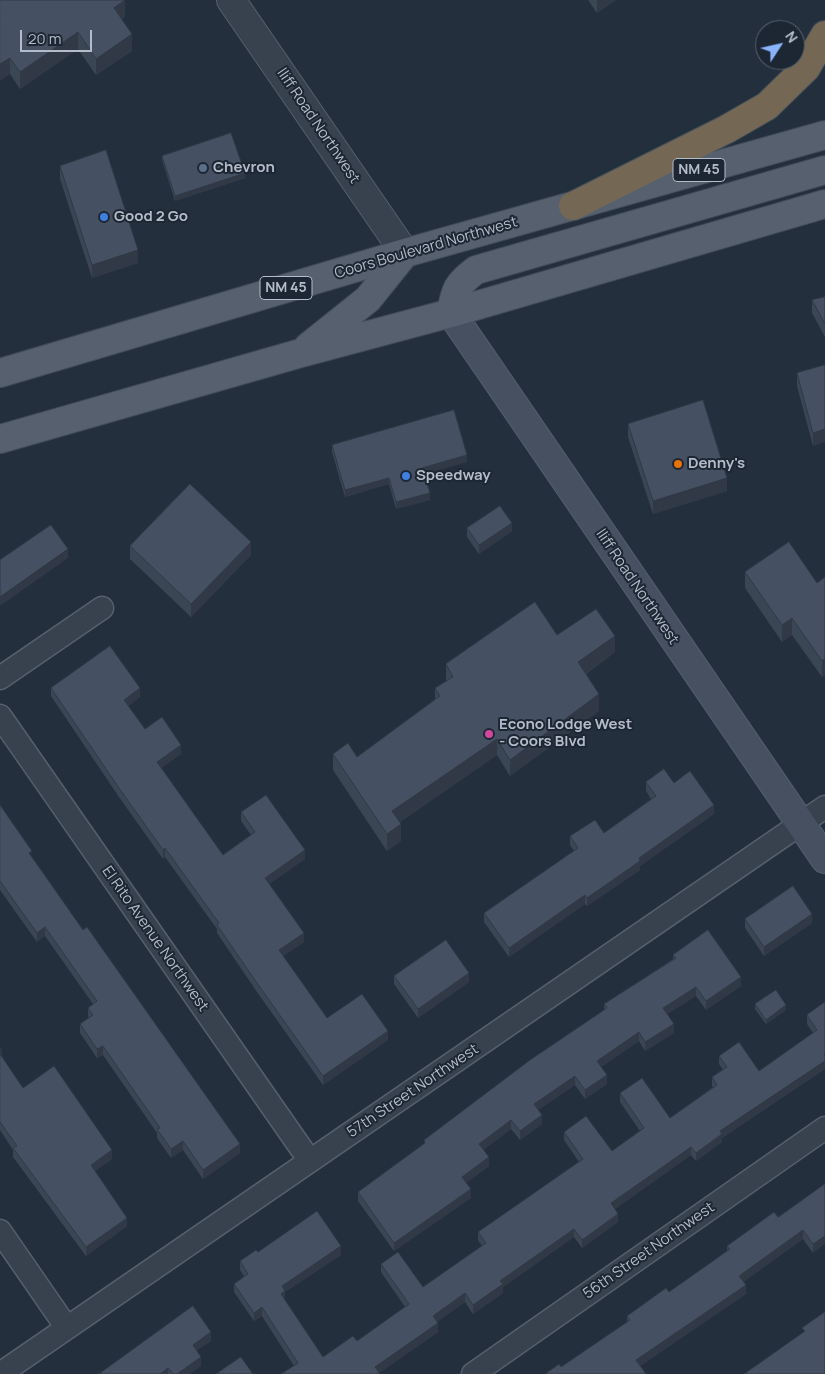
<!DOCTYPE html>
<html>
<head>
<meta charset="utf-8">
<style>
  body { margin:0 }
  #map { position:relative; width:825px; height:1374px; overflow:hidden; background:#242f3e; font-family:Manrope,sans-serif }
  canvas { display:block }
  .north { position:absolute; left:755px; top:20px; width:50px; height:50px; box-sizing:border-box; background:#1d2633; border:1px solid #59626f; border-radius:50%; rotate:55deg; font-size:14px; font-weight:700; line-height:20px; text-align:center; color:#b4bcc9 }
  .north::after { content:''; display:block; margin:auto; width:18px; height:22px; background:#8ab4f8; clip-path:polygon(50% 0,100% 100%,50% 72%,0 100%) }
  .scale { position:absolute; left:20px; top:30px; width:72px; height:22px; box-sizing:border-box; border:2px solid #b4bcc9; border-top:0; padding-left:6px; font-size:15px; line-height:18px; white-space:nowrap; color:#b4bcc9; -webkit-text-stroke:4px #1d2633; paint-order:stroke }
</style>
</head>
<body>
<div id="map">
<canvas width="825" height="1374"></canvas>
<div class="north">N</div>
<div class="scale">20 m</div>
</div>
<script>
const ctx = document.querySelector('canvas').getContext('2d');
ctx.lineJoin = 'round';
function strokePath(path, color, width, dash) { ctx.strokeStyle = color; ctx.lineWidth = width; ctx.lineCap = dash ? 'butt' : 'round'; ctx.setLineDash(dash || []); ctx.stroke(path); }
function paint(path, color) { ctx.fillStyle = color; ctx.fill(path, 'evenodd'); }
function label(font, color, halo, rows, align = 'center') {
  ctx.font = font + ' Manrope,sans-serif'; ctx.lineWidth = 4; ctx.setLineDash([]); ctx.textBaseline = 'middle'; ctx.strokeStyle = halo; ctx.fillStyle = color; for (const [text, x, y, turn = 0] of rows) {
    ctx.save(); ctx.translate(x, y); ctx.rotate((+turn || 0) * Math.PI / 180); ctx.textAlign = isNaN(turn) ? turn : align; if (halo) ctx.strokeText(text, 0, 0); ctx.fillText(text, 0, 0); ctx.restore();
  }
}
const minor = new Path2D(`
  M0,678L102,608
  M0,716L310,1161
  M0,1231L67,1328
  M0,1374L825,807
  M473,1374L825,1128`);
const tertiary = new Path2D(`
  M231,0L405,253`);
const secondary = new Path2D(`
  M451,313L825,859`);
const primary = new Path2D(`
  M451,313C455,290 457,284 476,270L825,170
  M308,347L368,299L405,253
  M0,373L405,253L825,135
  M0,439L301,353L451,313L825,204`);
const motorway = new Path2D(`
  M573,206L727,129L767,106L806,68L825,35`);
strokePath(minor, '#565f6c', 25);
strokePath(tertiary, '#565f6c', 30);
strokePath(secondary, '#565f6c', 30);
strokePath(primary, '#414a57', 30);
strokePath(motorway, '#434c59', 30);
strokePath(minor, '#38414e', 22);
strokePath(tertiary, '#38414e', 28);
strokePath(secondary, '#465061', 28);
strokePath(primary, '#56606e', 28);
strokePath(motorway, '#746855', 28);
paint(new Path2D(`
  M0,0L125,17L121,19L132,51L96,75L78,49L20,89L10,74Z
  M588,0H616L597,13Z
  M162,156L245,178L175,201L162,160Z
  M60,166L138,263L92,278L60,179Z
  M825,297V337L812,313V300Z
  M825,365L813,446L797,386V373Z
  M628,424L727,491L653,514L628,437Z
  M332,445L467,462L424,474L430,500L396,509L389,484L345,497L332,452Z
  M467,528L512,531L479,554L467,537Z
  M130,546L251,555L191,617L130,559Z
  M745,572L817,583L825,577V675L822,677L792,635L782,642L745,588Z
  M557,635L615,652L586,674L599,711L510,776L497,755L400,822L401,841L387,851L333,770V754L357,757L435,699V688L446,681V664Z
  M51,688L140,697L128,706L145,729L181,754L161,768L223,855L251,835L241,821V812L305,859L269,884L304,942L283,956L327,1018L388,1040L323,1085L257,992L217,933V929L165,857L163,859L119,797L51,696Z
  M646,782L674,783L714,814L640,866V870L587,906L585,904L509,957L484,922V913L574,851L570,845V836L604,833L651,799L646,791Z
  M0,805L32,857L240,1153L203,1179L183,1150L171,1158L157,1138V1133L103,1055L97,1058L80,1033V1024L89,1018L88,1016V1008L93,1004L45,936L37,942L0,890Z
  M745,919L812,923L764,956L745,928Z
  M673,955L741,986L706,1010L696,996L667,1014L674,1033L645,1051L639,1041L601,1067L607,1084L585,1099L575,1085L538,1110L542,1124L520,1140L511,1129L483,1150L489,1166L466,1183L471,1198L394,1251L358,1201V1192L424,1144V1140L604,1010V1004L673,959Z
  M394,976L469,982L418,1018L394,984Z
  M825,1002V1069L722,1138V1142L696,1161L691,1155L615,1209L618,1222L582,1248L574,1237L503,1287V1293L473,1314L465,1302L437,1322L438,1332L379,1373L294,1366L262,1316L254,1321L234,1292V1284L244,1276L240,1270V1261L258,1252L341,1255L285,1292V1300L323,1357L357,1341L405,1307L381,1272V1264L423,1287L482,1246L478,1240V1232L579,1162L564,1140V1132L612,1151L640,1131L620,1102V1093L670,1118L713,1087L712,1086V1077L723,1070L719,1064V1056L759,1071L813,1033L807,1024V1015Z
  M755,1004L786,1010L766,1024L755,1009Z
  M0,1046L2,1057L23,1088L112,1159L95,1171L127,1226L86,1256L13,1157V1150L0,1130Z
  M825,1184L813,1253L803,1239L743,1282L746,1294L640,1366L561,1367L627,1322V1316L669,1292L727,1251V1246L778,1217Z
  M211,1341L197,1350L201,1366L189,1374H99Z`), '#3b4654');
paint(new Path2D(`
  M125,0V17L114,24V8Z
  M597,0H616L597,13Z
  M78,32V49L20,89V72Z
  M132,34V51L96,75V59Z
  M10,58V74L0,81V64Z
  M245,173V178L175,201V196Z
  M138,250V263L92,278V265Z
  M825,429V442L813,446V433Z
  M467,455V462L422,475V468Z
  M389,478V484L345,497V490Z
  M727,478V491L653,514V501Z
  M430,493V500L396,509V502Z
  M512,523V531L479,554V545Z
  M251,542V555L191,617V604Z
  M68,549V558L0,606V597Z
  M792,618V635L782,642V625Z
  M615,636V652L578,679V662Z
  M825,658V675L822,677V661Z
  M140,688V697L124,708V700Z
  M599,694V711L510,776V760Z
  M497,739V755L392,827V811Z
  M181,745V754L157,771V762Z
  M714,805V814L640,866V870L587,906V898L639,858Z
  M401,824V841L387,851V834Z
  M165,848V857L163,859V850Z
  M305,850V859L265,887V878Z
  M585,895V904L509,957V948Z
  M812,914V923L764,956V947Z
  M45,927V936L37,942V933Z
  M304,933V942L279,959V950Z
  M469,973V982L418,1018V1009Z
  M741,977V986L706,1010V1001Z
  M696,987V996L663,1017V1008Z
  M786,1005V1010L766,1024V1020Z
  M674,1024V1033L645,1051V1042Z
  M388,1031V1040L323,1085V1076Z
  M639,1032V1041L597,1070V1061Z
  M103,1046V1055L97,1058V1049Z
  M2,1048V1057L0,1059V1050Z
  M825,1054V1069L722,1138V1142L696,1161V1153L720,1131Z
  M607,1075V1084L585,1099V1090Z
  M575,1076V1085L534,1113V1104Z
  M542,1115V1124L520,1140V1131Z
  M511,1120V1129L479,1153V1144Z
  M183,1141V1150L171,1158V1149Z
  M240,1144V1153L203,1179V1170Z
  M691,1147V1155L611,1212V1203Z
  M112,1150V1159L91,1174V1165Z
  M489,1157V1166L462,1186V1177Z
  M471,1189V1198L394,1251V1243Z
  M618,1214V1222L582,1248V1240Z
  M127,1218V1226L86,1256V1247Z
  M574,1229V1237L503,1287V1293L473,1314V1305L500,1281Z
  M803,1230V1239L739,1285V1276Z
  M825,1236V1244L813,1253V1244Z
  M341,1246V1255L285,1292V1300L281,1303L282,1286Z
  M746,1285V1294L636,1369V1360Z
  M465,1293V1302L433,1325V1316Z
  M262,1307V1316L254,1321V1313Z
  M438,1323V1332L378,1374L375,1367Z
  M211,1332V1341L193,1353V1345Z
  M201,1357V1366L189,1374H177Z
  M168,1368V1374H160Z`), '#303945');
const building = new Path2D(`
  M0,0H125L114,8L132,34L96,59L78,32L20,72L10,58L0,64Z
  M231,133L245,173L175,196L162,156Z
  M106,150L138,250L92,265L60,166Z
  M825,297V324L812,300Z
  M825,365V429L813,433L797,373Z
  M703,400L727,478L653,501L628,424Z
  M454,410L467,455L422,468L430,493L396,502L389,478L345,490L332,445Z
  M190,484L251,542L191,604L130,546Z
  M500,506L512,523L479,545L467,528Z
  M51,525L68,549L0,597V560Z
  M789,542L817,583L825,577V658L822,661L792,618L782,625L745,572Z
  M535,602L557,635L596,609L615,636L578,662L599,694L510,760L497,739L392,811L401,824L387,834L333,754L348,743L357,757L440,696L435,688L453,677L446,664Z
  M110,646L140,688L124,700L145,729L162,717L181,745L157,762L223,855L255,832L241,812L266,795L305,850L265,878L304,933L279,950L327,1018L362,994L388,1031L323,1076L257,983L217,925L219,923L165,848L163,850L119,788L51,688Z
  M664,769L674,783L690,771L714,805L639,858L640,861L587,898L585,895L509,948L484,913L578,848L570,836L595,820L604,833L656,796L646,782Z
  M0,805L32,851L29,853L83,930L87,927L240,1144L203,1170L183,1141L171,1149L157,1129L160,1128L103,1046L97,1049L80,1024L93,1015L88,1008L97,1001L45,927L37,933L0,881Z
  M793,886L812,914L764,947L745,919Z
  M708,930L741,977L706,1001L696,987L663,1008L674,1024L645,1042L639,1032L597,1061L607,1075L585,1090L575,1076L534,1104L542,1115L520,1131L511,1120L479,1144L489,1157L462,1177L471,1189L394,1243L358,1192L425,1143L424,1140L530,1060L607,1008L604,1004L676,958L673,955Z
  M446,940L469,973L418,1009L394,976Z
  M776,990L786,1005L766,1020L755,1004Z
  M825,1002V1054L824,1055L825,1056V1061L720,1131L722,1134L696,1153L691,1147L611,1203L618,1214L582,1240L574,1229L500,1281L503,1284L473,1305L465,1293L433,1316L438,1323L375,1367L380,1374H281L298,1363L262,1307L254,1313L234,1284L248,1274L240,1261L256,1250L258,1252L317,1211L341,1246L282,1286L285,1291L281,1294L323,1357L353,1336L357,1341L409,1304L381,1264L398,1252L423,1287L486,1243L478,1232L583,1159L564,1132L586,1116L612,1151L644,1128L620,1093L642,1078L670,1118L717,1085L712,1077L727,1067L719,1056L739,1042L759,1071L817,1030L807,1015Z
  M0,1054L23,1088L54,1066L112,1150L91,1165L127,1218L86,1247L13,1148L17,1146L0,1122Z
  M825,1184V1236L813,1244L803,1230L739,1276L746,1285L636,1360L646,1374H545L559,1364L561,1367L630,1320L627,1316L666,1288L669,1292L730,1249L727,1246L774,1212L778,1217Z
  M193,1306L211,1332L193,1345L201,1357L177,1374H173L168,1368L160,1374H99Z
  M825,1312V1374H744L805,1331L802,1328Z
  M241,1357L253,1374H216Z`);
paint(building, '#455162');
strokePath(building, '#303945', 1);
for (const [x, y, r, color] of [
  [203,168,5,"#5c6f8a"],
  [104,217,5,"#3f7fe0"],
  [678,464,5,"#e8710a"],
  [406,476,5,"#3f7fe0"],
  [489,734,5,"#d1479c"]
]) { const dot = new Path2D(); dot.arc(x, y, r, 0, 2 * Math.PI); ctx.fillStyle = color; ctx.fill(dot); strokePath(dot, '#1d2633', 2); }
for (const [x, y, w] of [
  [699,170,52],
  [286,288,52]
]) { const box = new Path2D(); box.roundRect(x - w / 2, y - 11.5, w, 23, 4); ctx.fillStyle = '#1d2633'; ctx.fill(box); strokePath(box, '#b4bcc9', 1); }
label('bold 14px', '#b4bcc9', null, [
  ["NM 45",699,170],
  ["NM 45",286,288]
]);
label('15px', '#b4bcc9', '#1d2633', [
  ["Iliff Road Northwest",318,126,56],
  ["Coors Boulevard Northwest",426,248,-16],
  ["Iliff Road Northwest",637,587,56],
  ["El Rito Avenue Northwest",155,939,55],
  ["57th Street Northwest",413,1091,-34],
  ["56th Street Northwest",649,1251,-35]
]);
label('bold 15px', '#b4bcc9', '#1d2633', [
  ["Chevron",213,168],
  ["Good 2 Go",114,217],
  ["Denny's",688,464],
  ["Speedway",416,476],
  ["Econo Lodge West",499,725],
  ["- Coors Blvd",499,742]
], 'left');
</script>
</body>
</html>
